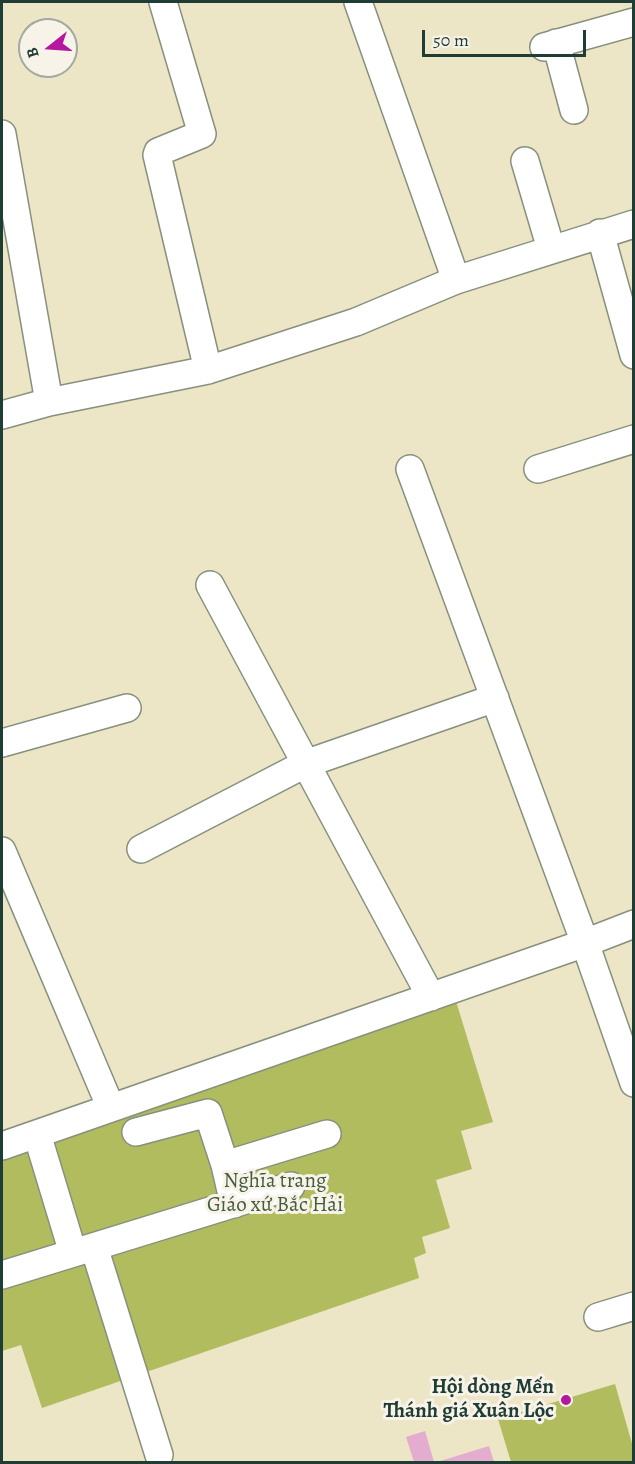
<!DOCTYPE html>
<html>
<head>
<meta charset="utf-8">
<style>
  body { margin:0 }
  #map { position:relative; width:635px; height:1464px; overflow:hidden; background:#ece5c6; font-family:Alegreya,serif }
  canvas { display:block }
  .frame { position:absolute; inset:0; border:3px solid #1f3d34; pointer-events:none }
  .north { position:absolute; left:18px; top:18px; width:60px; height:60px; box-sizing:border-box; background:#f7f3e8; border:2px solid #a1aaa0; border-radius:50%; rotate:253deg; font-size:16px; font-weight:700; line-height:24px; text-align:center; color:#1f3d34 }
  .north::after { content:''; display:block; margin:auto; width:21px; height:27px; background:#b5179e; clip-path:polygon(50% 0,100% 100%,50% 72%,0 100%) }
  .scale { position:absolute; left:422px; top:30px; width:164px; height:27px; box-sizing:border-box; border:3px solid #1f3d34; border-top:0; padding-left:8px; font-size:18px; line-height:21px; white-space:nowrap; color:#1f3d34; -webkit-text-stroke:4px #f7f3e8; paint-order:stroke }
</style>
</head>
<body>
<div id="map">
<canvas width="635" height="1464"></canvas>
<div class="frame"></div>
<div class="north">B</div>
<div class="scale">50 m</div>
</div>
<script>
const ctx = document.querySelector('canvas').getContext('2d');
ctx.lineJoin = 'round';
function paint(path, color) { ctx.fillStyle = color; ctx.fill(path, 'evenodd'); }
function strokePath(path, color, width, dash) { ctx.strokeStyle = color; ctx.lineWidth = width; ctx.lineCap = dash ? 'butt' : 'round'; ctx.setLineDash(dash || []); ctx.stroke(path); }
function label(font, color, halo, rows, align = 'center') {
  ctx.font = font + ' Alegreya,serif'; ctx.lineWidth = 6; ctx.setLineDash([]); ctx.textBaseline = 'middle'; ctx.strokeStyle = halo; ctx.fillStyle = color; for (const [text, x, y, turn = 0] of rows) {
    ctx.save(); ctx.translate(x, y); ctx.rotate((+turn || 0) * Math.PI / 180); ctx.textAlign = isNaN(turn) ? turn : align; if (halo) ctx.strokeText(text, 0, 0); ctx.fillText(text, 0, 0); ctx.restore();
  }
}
paint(new Path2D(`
  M455,998L493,1122L461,1131L472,1169L436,1180L450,1228L422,1237L426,1253L414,1258L419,1278L42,1408L21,1345L2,1351V1156Z
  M615,1384L633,1447V1462H511L498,1419Z`), '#b0bc5e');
paint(new Path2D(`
  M425,1431L434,1462H414L406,1437Z
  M489,1446L494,1462H437Z`), '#e4accf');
const minor = new Path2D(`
  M163,2L202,134L158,152L157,155L208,370
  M358,2L456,280
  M556,43L574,110
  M544,47L634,22
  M2,134L49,402
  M525,161L551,249
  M600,233L634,355
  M2,415L49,402L208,370L356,322L456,280L634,224
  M410,469L585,943L634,1083
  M538,469L634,439
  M210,585L431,997
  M2,743L127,708
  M141,849L305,764L495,698
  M2,851L111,1108
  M136,1132L208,1113L225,1165L234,1204
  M37,1134L73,1253
  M2,1146L585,943L634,924
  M225,1165L327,1134
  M94,1247L159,1455
  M2,1275L291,1186
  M598,1317L634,1306`);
strokePath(minor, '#86917d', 30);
strokePath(minor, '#fff', 27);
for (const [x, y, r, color] of [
  [566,1400,6,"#b5179e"]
]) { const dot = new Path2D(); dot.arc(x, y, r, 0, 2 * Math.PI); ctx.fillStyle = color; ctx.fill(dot); strokePath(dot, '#f7f3e8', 2); }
label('21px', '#435d3e', '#f7f3e8', [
  ["Nghĩa trang",275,1182],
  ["Giáo xứ Bắc Hải",275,1206]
]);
label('bold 21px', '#1f3d34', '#f7f3e8', [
  ["Hội dòng Mến",554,1388],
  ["Thánh giá Xuân Lộc",554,1412]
], 'right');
</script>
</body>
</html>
